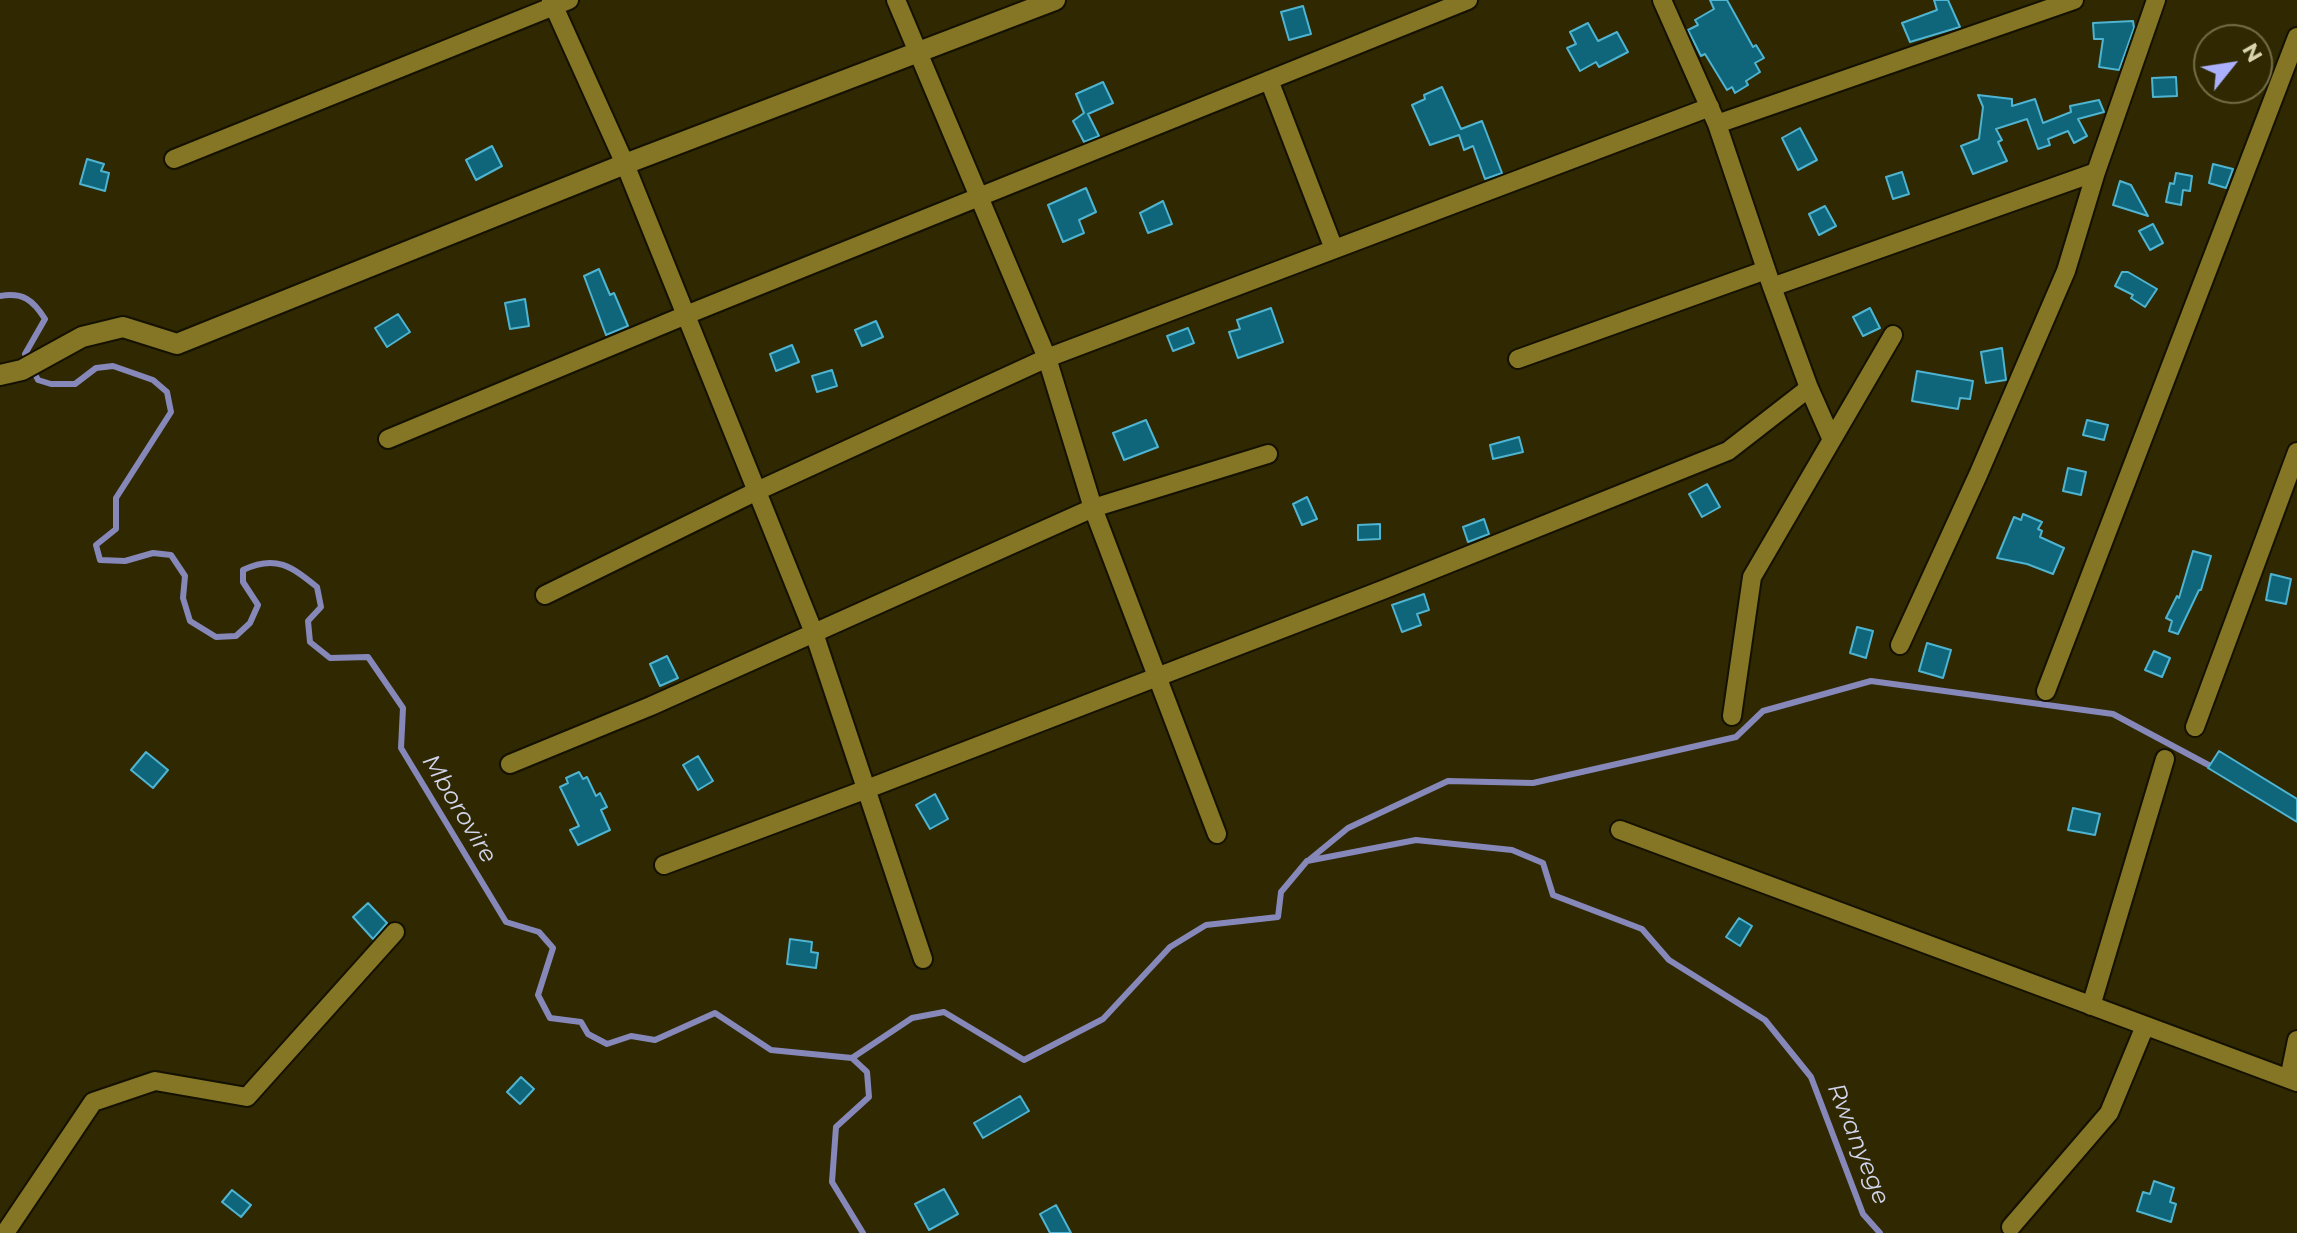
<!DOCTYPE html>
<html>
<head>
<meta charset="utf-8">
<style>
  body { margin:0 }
  #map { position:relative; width:2297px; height:1233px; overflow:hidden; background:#2f2800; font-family:Montserrat,sans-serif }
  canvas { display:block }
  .north { position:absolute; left:2193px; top:24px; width:80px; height:80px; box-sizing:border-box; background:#2f2800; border:2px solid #736d46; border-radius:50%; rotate:60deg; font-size:22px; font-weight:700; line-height:32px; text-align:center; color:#dad4ae }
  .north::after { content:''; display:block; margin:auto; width:28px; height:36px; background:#aab0fc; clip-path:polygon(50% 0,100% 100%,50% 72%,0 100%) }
</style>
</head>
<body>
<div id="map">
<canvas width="2297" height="1233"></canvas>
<div class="north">N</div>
</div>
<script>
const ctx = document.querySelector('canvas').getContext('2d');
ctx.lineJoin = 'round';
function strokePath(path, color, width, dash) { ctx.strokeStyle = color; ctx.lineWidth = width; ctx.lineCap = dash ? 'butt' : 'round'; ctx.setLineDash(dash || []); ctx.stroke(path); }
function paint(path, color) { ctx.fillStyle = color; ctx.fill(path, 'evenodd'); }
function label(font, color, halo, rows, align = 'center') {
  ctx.font = font + ' Montserrat,sans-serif'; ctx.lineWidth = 7; ctx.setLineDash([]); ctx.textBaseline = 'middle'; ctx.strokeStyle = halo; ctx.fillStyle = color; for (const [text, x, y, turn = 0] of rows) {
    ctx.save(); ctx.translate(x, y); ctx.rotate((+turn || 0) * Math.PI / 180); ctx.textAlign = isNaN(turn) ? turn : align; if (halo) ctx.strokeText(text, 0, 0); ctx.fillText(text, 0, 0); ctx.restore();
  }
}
strokePath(new Path2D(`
  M0,296C23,292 33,300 45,319L25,354L38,380L51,384H75L96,368L113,366L153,380L167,392L171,412L116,498V529L96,545L100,560L125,561L153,553L171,555L185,576L183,598L190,621L216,637L236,636L250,623L258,605L243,582V570C276,554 292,567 317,587L321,607L308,621L310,642L330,658L368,657L403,708L401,748L506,922L539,932L553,948L538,995L550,1018L581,1022L588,1034L607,1044L631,1036L655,1040L715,1013L771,1050L852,1058L867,1072L869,1097L836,1127L832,1182L863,1233
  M1309,860L1348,828L1448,781L1533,783L1736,737L1763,711L1871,681L2113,714L2216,769
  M852,1058L912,1018L944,1012L1024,1060L1103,1019L1170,947L1206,925L1278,917L1281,892L1307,861L1416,840L1512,850L1543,863L1553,895L1642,929L1669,960L1765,1020L1811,1077L1863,1214L1880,1233`), '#8788ba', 6);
const building = new Path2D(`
  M1710,0H1727L1753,47L1756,45L1764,58L1755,63L1760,72L1746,81L1748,85L1735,93L1732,87L1727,90L1705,54L1701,56L1688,30L1698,25L1695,20L1714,9Z
  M1934,0H1948L1960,27L1910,42L1902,23L1937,10Z
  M1303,6L1311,34L1289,40L1281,12Z
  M2133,21L2134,28L2119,70L2099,67L2103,39H2094L2093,23Z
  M1588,23L1598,41L1617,32L1628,52L1599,67L1596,62L1580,71L1567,48L1576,44L1570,32Z
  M2176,77L2177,96L2153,97L2152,78Z
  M1103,82L1113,103L1088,114L1099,136L1084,142L1073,121L1084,113L1076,94Z
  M1442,87L1461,129L1482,121L1502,173L1485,179L1473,146L1464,150L1459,135L1430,145L1412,105L1425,99L1424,95Z
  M1978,95L2012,99V106L2035,99L2043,123L2071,112L2070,106L2099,100L2104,112L2078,119L2087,136L2074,143L2068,131L2048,139L2050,145L2038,149L2027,119L1996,129L2002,140L1998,142L2007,161L1973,174L1961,146L1979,139L1983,107Z
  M1800,128L1817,160L1798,170L1782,138Z
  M492,146L502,166L476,180L466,160Z
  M87,159L104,164L101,171L109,173L105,191L80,184Z
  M2213,164L2233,169L2226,188L2209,183Z
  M1902,172L1909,194L1893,199L1886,177Z
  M2176,173L2192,176L2190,191L2183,190L2181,205L2166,202L2170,183L2174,184Z
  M2120,181L2131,185L2148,216L2113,205Z
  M1086,188L1096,212L1079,220L1084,233L1063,242L1048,205Z
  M1163,201L1172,224L1148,233L1140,213Z
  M1825,206L1836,226L1819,235L1809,214Z
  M2153,224L2163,243L2150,250L2139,231Z
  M599,269L610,295L614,293L628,326L606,335L584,276Z
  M2122,272H2128L2157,289L2145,307L2131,298L2133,295L2115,286Z
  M525,299L529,326L510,329L505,303Z
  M1271,308L1283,342L1238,358L1229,332L1240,329L1237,320Z
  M1870,308L1880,328L1863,336L1853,317Z
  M398,314L410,332L387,347L375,328Z
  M876,321L883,337L862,346L855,330Z
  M1188,328L1194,343L1173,351L1167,336Z
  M792,345L799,362L776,371L770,354Z
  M2002,348L2006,380L1986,383L1981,352Z
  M832,370L837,386L817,392L812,376Z
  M1917,371L1973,381L1970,399L1960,398L1958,409L1912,401Z
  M1146,420L1158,447L1124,460L1113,433Z
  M2087,420L2108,425L2104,440L2083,435Z
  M1519,437L1523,452L1493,459L1490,445Z
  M2068,468L2086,472L2081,495L2063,491Z
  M1707,484L1720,507L1702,517L1689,494Z
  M1307,497L1317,519L1302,525L1293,504Z
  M2023,514L2042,522L2038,529L2042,531L2040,537L2064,548L2053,574L2027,564L1997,558L2014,517L2021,520Z
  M1484,519L1489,534L1468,542L1463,527Z
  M1380,524V539L1358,540V525Z
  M2193,551L2211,556L2201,590H2199L2178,634L2169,631L2172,621L2166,618L2177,596L2179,598Z
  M2271,574L2291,579L2286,604L2266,600Z
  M1424,594L1429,610L1417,614L1421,625L1402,632L1392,605Z
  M1857,627L1873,631L1866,658L1850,653Z
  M1927,643L1951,650L1943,678L1919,671Z
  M2154,651L2170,658L2162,677L2145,670Z
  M667,656L678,678L660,686L650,664Z
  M2219,751L2297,799V822L2208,768Z
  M146,752L168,770L153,788L131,770Z
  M698,756L713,781L698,790L683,765Z
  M579,772L583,779L587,777L596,796L600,793L607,807L601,810L610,830L578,845L570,830L579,826L560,787L568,783L566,778Z
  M935,794L948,819L930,829L916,805Z
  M2073,808L2100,814L2095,835L2068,830Z
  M368,903L387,923L373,939L353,917Z
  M1739,918L1752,926L1740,946L1726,937Z
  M790,939L812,942L811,952L818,953L816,968L787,964Z
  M521,1077L534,1089L520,1104L507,1092Z
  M1020,1096L1029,1111L983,1138L974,1123Z
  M2154,1181L2174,1188L2170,1202L2176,1204L2171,1222L2137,1211L2143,1192L2150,1194Z
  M944,1189L958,1214L929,1230L915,1204Z
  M232,1190L251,1205L241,1217L222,1202Z
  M1056,1205L1071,1233H1050L1040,1214Z`);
paint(building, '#0f667b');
strokePath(building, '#4fb4d1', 2);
const street = new Path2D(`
  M551,0L625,164L814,633L923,959
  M896,0L1047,358L1093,508L1217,834
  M1662,0L1717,124L1772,287L1809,388L1832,440
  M1269,80L1334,249
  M1717,124L2074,0
  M174,159L569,0
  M1772,287L2096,172
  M1518,359L1766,270
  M388,439L686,315L1468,0
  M545,595L757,491L1047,358L1710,107
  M1900,645L1978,475L2066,271L2096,172L2156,0
  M2046,691L2297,37
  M1732,716L1752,577L1893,335
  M2195,727L2297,452
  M510,764L651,706L1093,508L1268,454
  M1620,830L2297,1082
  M664,865L867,789L1385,589L1728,451L1809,388
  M2091,1006L2165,759
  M2289,1079L2297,1040
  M2011,1227L2109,1113L2145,1026
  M5,1233L93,1102L155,1081L247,1097L395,932`);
const secondary = new Path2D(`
  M0,375L22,370L82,337L123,327L177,344L625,164L1055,0`);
strokePath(street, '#151100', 22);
strokePath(secondary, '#151100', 24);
strokePath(street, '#847624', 18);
strokePath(secondary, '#847624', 20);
label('italic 24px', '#d1d4ec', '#2f2800', [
  ["Mborovire",459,809,59],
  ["Rwanyege",1858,1144,68]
]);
</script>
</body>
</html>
